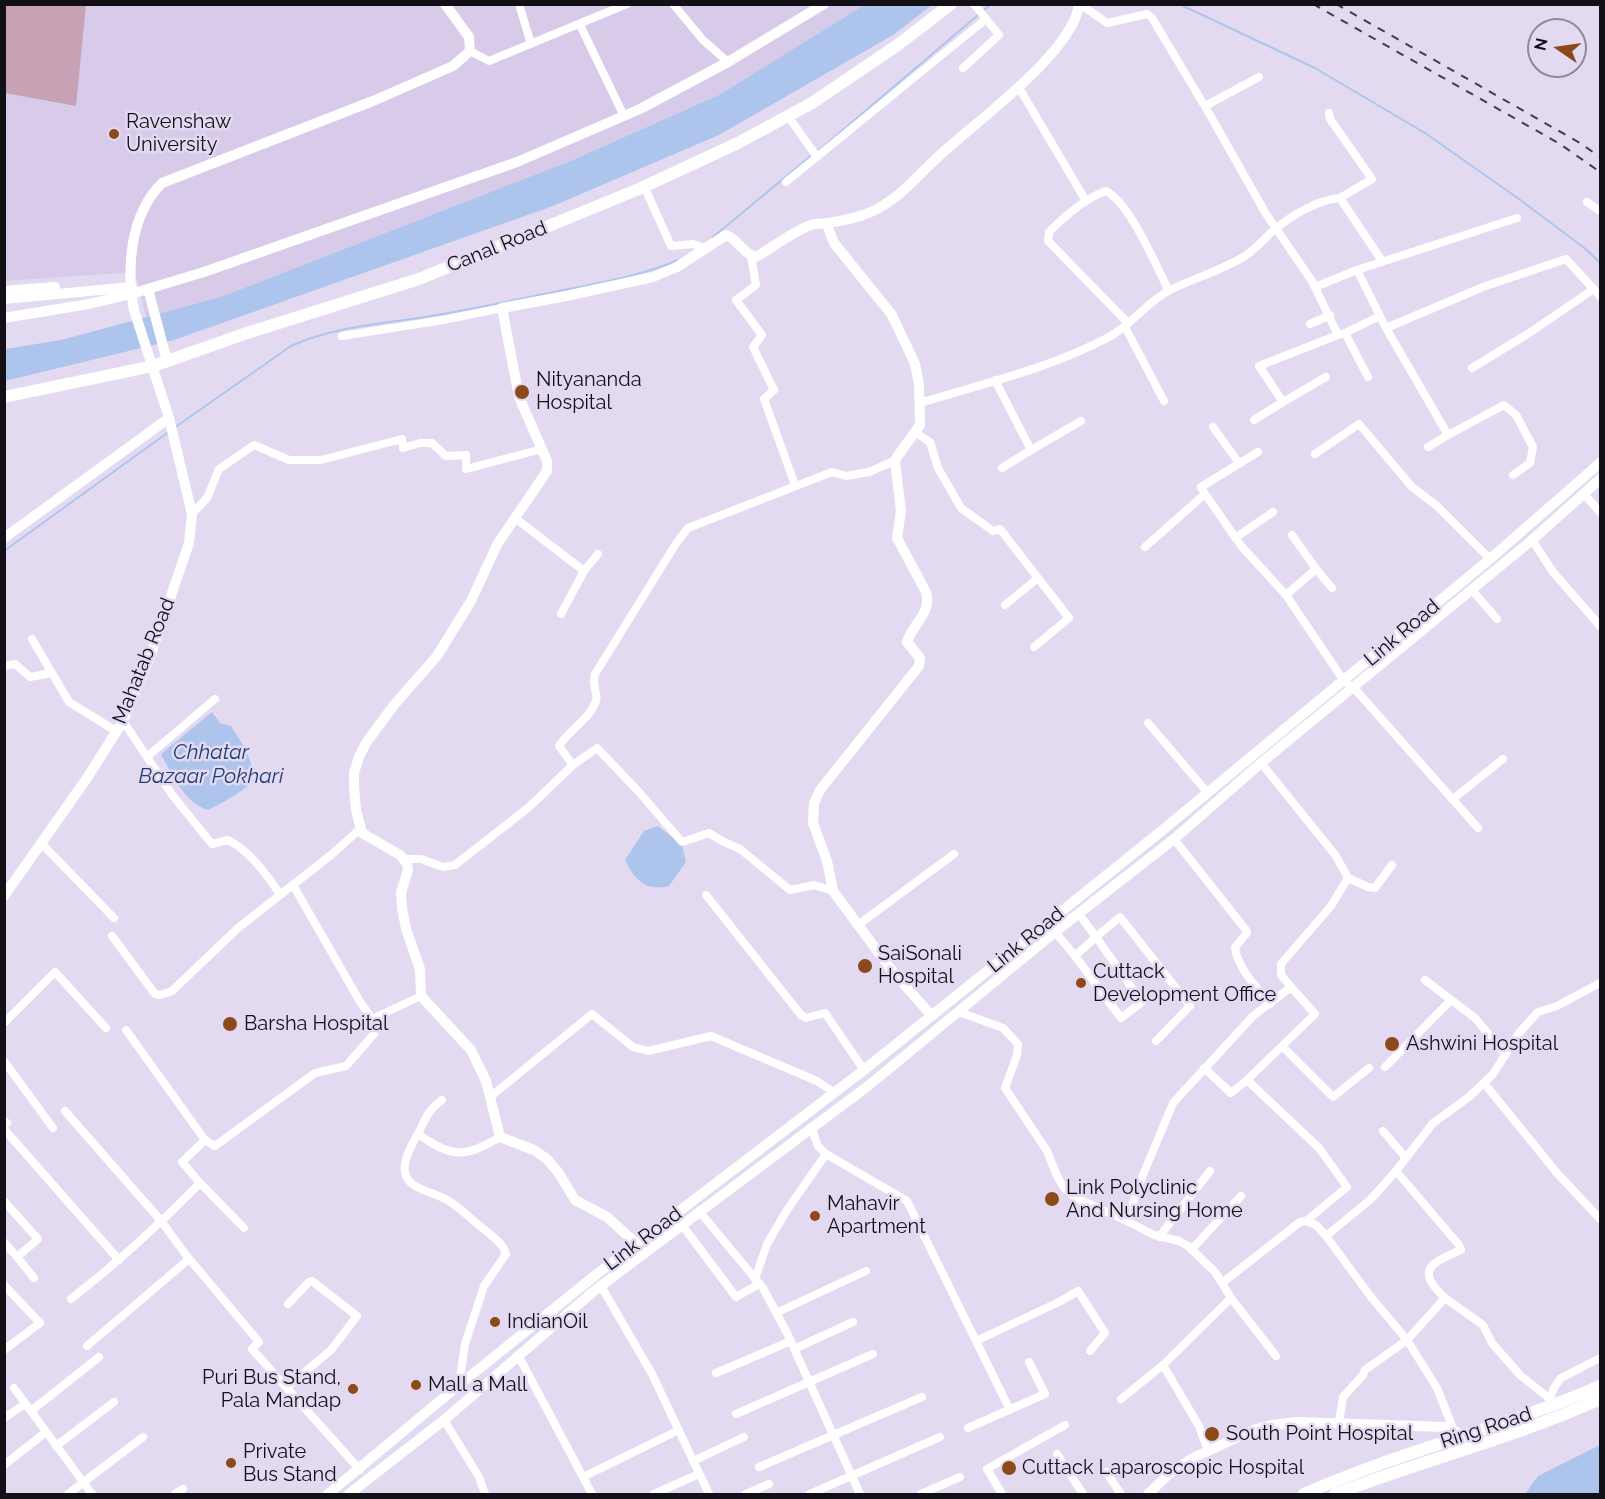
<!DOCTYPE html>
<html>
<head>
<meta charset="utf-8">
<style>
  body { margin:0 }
  #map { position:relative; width:1605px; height:1499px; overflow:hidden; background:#e3daf2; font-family:Raleway,sans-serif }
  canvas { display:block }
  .frame { position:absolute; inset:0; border:6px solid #120f17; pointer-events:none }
  .north { position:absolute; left:1527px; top:18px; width:60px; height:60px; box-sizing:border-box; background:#e3daf2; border:2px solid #8f899a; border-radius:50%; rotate:283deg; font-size:16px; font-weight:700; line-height:24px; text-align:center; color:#120f17 }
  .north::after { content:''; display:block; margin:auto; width:21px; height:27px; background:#8c4919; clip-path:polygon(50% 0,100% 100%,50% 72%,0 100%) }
</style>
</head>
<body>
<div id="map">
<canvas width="1605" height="1499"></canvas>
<div class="frame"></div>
<div class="north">N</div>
</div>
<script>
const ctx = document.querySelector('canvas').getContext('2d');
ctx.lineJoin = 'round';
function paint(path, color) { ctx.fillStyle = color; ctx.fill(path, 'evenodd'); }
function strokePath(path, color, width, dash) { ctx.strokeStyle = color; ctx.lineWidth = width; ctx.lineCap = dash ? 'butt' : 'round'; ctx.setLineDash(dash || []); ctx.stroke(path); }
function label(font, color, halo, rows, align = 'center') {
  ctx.font = font + ' Raleway,sans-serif'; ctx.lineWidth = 5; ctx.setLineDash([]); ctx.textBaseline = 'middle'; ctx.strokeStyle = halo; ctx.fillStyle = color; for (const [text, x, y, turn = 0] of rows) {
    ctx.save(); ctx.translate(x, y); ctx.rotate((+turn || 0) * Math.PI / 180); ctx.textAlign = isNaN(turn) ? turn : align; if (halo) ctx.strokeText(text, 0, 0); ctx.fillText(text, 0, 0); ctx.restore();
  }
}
paint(new Path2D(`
  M5,5H864L721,94L573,160L221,297L146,317L135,272L5,281Z`), '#d7cbe9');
paint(new Path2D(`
  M4,5H86L76,106L5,93Z`), '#c7a2b4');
paint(new Path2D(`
  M864,5H932L893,35L719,135L553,206L174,340L5,381V349L61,340L221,297L573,160L721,94Z
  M212,712L220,723L231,726C240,741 260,766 249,784C243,792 218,805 208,810C185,803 172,775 161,754Z
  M658,826L682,845L686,862L669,886C645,892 635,879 625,860L644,831Z
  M1600,1445V1494H1525L1538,1476Z`), '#adc5ed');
strokePath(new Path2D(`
  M1179,4L1315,68L1425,133L1519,199L1587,250L1600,263
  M817,152L991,4
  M713,237L812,155
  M174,428L291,346C333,327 379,324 425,317C470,310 514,300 559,291C599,283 641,276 678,260
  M4,551L170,431`), '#adc5ed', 2);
strokePath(new Path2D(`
  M519,4L531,44
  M673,4L703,40L728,62
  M1080,4L1107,23L1147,14L1152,18L1210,115L1266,214L1312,281L1338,335L1259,366L1283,402L1254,420
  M580,25L624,116
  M470,51L489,61L627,4
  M963,68L999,35L974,4
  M1018,86L1086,201
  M1205,106L1259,77
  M1329,113L1330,119L1372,179L1340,198L1382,261
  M788,116L817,157
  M786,182L986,19
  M644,186L671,246L693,244L707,249
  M1587,202L1600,211
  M1517,218L1357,270L1386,328L1483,287L1566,259L1600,296
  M751,256L756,285L736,300L762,335L753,347L774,390L764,399L795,485
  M1315,287L1357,270
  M1128,323L1048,241L1049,232C1065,216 1085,198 1106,191C1130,203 1156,266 1169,291
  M1310,324L1330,315
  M1125,327L1164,401
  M1386,328L1448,435L1428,447
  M1345,333L1380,316
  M1338,335L1345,333L1368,377
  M342,336L443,320L502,308
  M1472,368L1526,335L1594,289
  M995,380L1031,450L1002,468
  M1283,402L1326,377
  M920,403C982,384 1051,368 1109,337C1131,325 1147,302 1170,290C1194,278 1221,271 1245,256C1256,249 1265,238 1275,229C1293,215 1317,200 1340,198
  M1213,427L1239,463
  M916,433L930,442L938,468L961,508L993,531L1000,529L1069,618L1034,647
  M1448,435L1504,405L1516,415L1533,447L1530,463L1513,475
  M1031,450L1081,421
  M1315,454L1359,424L1412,487L1437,506L1490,559
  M1205,494L1201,487L1258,452
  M1584,494L1600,512
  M192,514L207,498L219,469L254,445L289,460H321L402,439L403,448L420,443H432L446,456L466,455V469L542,449
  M515,518L584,571L561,614
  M1235,538L1273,512
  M1532,540L1553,572L1600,626
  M1145,547L1205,494L1242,547L1286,595L1344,681L1354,688L1478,828
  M1316,569L1332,588
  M584,571L598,554
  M1472,590L1497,619
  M1286,595L1316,569L1292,535
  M1005,605L1038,578
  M32,639L69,702L116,731
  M4,666L15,664L30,677L51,673
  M123,721L173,796L212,844L228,840C251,852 265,873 280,894
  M1148,723L1207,792
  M148,756L215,699
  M1261,763L1336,856L1348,878L1368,887L1375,888L1392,865
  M573,765L597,748L638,791L682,842L709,833L722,841L740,849L790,890L814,885L833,891
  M1453,799L1503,759
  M1174,839L1246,930L1247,933L1235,947C1237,968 1257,987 1270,1004
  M41,843L114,918
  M404,859H421L443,867L455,865L528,808L573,765L559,746C569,730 590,719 596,701C599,694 591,687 595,674L677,542L688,528L832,472L846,476L869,472L896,460
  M293,885L359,1000L372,1019L421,996
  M706,895L801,1015L806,1018L825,1013L864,1070
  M1079,914L1096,937L1120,917L1190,1006L1156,1041
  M1047,922L1075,956L1096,937L1142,1002L1121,1018L1075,956
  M858,925L954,854
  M112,936L155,994L160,995L172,991L238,928L331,855L360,829
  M1425,980L1475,1018L1506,1055
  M1291,987L1315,1014L1247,1080L1319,1148L1347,1187L1306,1221
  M959,1012L1003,1028L1018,1044L1017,1055L1005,1088L1047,1151L1057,1176L1064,1188L1076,1198L1127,1221L1154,1235L1179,1241L1188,1246L1215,1272L1222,1283L1300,1222L1306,1221L1316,1225L1326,1236L1371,1297L1407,1340L1437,1388L1454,1431
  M4,1023L55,972L106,1028
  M1282,1046L1333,1097L1369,1068
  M4,1061L53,1128
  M1385,1067L1451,1000
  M1204,1068L1231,1093L1247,1080
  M1484,1083L1557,1173L1600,1219
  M490,1097L592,1014L633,1047L648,1051L711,1036L817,1081L835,1093
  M442,1100C426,1111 425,1122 416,1137C406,1155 395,1177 419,1188C429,1193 440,1195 449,1201C462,1209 473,1221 485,1230C493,1237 503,1243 506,1254L484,1286L465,1344L459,1385
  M65,1111L162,1222L186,1255L259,1342L252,1349L360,1470
  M4,1121L7,1123L4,1126
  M811,1127L818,1146L826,1154L907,1201L1010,1410
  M4,1129L119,1260
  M1383,1131L1406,1158
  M418,1134C452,1158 465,1158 500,1137
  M205,1140L215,1146L315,1073L346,1066L374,1034L372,1019
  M1396,1171L1459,1245L1461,1250C1432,1263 1414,1269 1445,1298
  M200,1183L244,1228
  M4,1201L38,1239L17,1257L4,1242
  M699,1211L763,1288L787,1333L860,1494
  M1127,1221L1140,1182L1173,1103L1253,1016L1291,987L1281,975V964L1331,906L1348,878
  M682,1225L736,1297L759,1284
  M1326,1236L1371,1199L1396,1171L1433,1123L1469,1097L1493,1074L1519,1033L1538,1012L1557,1006L1600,983
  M1159,1237L1210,1171
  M1192,1249L1241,1196
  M17,1257L34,1278
  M755,1279L767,1244L787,1210L826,1154
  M1222,1283L1231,1298
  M4,1285L40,1323L4,1350
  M601,1286L652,1374L709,1494
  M71,1299C117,1263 159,1225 200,1183L182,1162L205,1140L126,1030
  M776,1313L866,1271
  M976,1341L1059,1302L1078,1291L1105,1333L1090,1351
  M87,1346L189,1259
  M794,1349L853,1322
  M518,1355L592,1494
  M716,1373L791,1341
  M287,1387L331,1350L357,1316L312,1281L309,1282L288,1304
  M14,1388L92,1494
  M1121,1399L1163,1365
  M1549,1401L1554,1388L1561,1378L1600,1358
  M31,1411L99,1357
  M736,1414L873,1354
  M4,1418L25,1404
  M444,1420L479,1477L485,1494
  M1339,1422L1343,1397L1363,1375L1365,1370L1407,1340L1445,1298L1483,1325L1492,1343L1520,1375L1550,1399
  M968,1428L1045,1394L1029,1362
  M56,1446L114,1402
  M1208,1451L1199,1426L1163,1365L1231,1298L1276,1356
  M1057,1454L1083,1494
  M693,1461L744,1437
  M4,1465L46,1432
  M759,1467L922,1397
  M1106,1472L1121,1494
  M583,1477L679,1430
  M68,1494L143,1437
  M175,1494L183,1489
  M654,1494L699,1474
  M746,1494L769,1484
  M810,1494L940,1437
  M921,1494L960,1477
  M1002,1494L987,1469L1065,1425`), '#fff', 8);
strokePath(new Path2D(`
  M826,223L834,243L892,315L915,364L919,384L920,425L897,457L895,462L901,511L897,538L926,592C932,613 913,623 907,642L920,658L919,666L820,790L814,803L813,823L827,861L833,891L893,972L932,1016
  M148,289L167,361
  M4,291L55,287
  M4,299L132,287
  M4,318L89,304L131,294L204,272L517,162L640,109L728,62L824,4
  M4,538L169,418
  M4,896L87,778L123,721L150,657L189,543L192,514L169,418L134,310C126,268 130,215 162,183L373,101L453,66L470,51L469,37L445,4
  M637,1244L607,1217L575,1200L558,1172L547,1159L534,1150L500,1137L486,1081L471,1050L421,996L420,969L406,929L402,908L401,893L408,870L407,864L400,855L362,833L356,810L354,786V773L359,757L366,743L394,705L437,656L471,601L498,543L547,471V461L519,397L502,308L566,296L653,277L677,267L726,235C738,239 743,254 756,257C773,247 792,232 811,225C816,223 823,224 829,223C844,220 863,217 877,209C902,196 918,175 939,156C974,123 1074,52 1079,4
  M328,1494L459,1385L597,1274L864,1070L1159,833L1490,559L1600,463
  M349,1494L444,1420L594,1291L868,1086L1055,932L1174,839L1261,763L1532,540L1600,479
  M1148,1494L1170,1473L1193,1458L1253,1430L1271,1425L1298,1422L1444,1427C1451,1428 1461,1433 1464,1441`), '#fff', 10);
strokePath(new Path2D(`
  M4,397L153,366L247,333L419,279L639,189L738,143L812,103L899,44L951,4
  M1304,1494C1400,1451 1504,1428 1600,1386
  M1335,1494C1423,1460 1514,1438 1600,1399`), '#fff', 12);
strokePath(new Path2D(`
  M1313,4L1560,144L1600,172
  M1336,4L1580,143L1600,157`), '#413d48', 2, [8, 8]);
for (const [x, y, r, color] of [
  [114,134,6,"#8c4919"],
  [522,392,8,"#8c4919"],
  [865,966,8,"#8c4919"],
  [1081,983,6,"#8c4919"],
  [230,1024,8,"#8c4919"],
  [1392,1044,8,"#8c4919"],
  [1052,1199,8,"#8c4919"],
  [815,1216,6,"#8c4919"],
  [495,1322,6,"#8c4919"],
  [416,1385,6,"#8c4919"],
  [353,1389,6,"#8c4919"],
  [1212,1434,8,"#8c4919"],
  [231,1463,6,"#8c4919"],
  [1009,1468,8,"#8c4919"]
]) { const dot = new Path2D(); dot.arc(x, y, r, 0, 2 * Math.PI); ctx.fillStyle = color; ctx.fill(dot); strokePath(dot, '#e3daf2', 2); }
label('20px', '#120f17', '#e3daf2', [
  ["Ravenshaw",126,122],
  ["University",126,145],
  ["Nityananda",536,380],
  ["Hospital",536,403],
  ["SaiSonali",878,954],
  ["Hospital",878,977],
  ["Cuttack",1093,972],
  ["Development Office",1093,995],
  ["Barsha Hospital",244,1024],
  ["Ashwini Hospital",1406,1044],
  ["Link Polyclinic",1066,1188],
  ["And Nursing Home",1066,1211],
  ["Mahavir",827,1204],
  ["Apartment",827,1227],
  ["IndianOil",507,1322],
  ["Puri Bus Stand,",341,1378,"right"],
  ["Pala Mandap",341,1401,"right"],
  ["Mall a Mall",428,1385],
  ["South Point Hospital",1226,1434],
  ["Private",243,1452],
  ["Bus Stand",243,1475],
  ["Cuttack Laparoscopic Hospital",1022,1468]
], 'left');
label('20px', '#120f17', '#e3daf2', [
  ["Canal Road",497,247,-22],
  ["Link Road",1402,633,-40],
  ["Mahatab Road",144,661,-68],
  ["Link Road",1026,940,-39],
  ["Link Road",643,1239,-37],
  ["Ring Road",1486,1428,-18]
]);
label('italic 21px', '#213e6f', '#e3daf2', [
  ["Chhatar",211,753],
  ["Bazaar Pokhari",211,777]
]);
</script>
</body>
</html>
